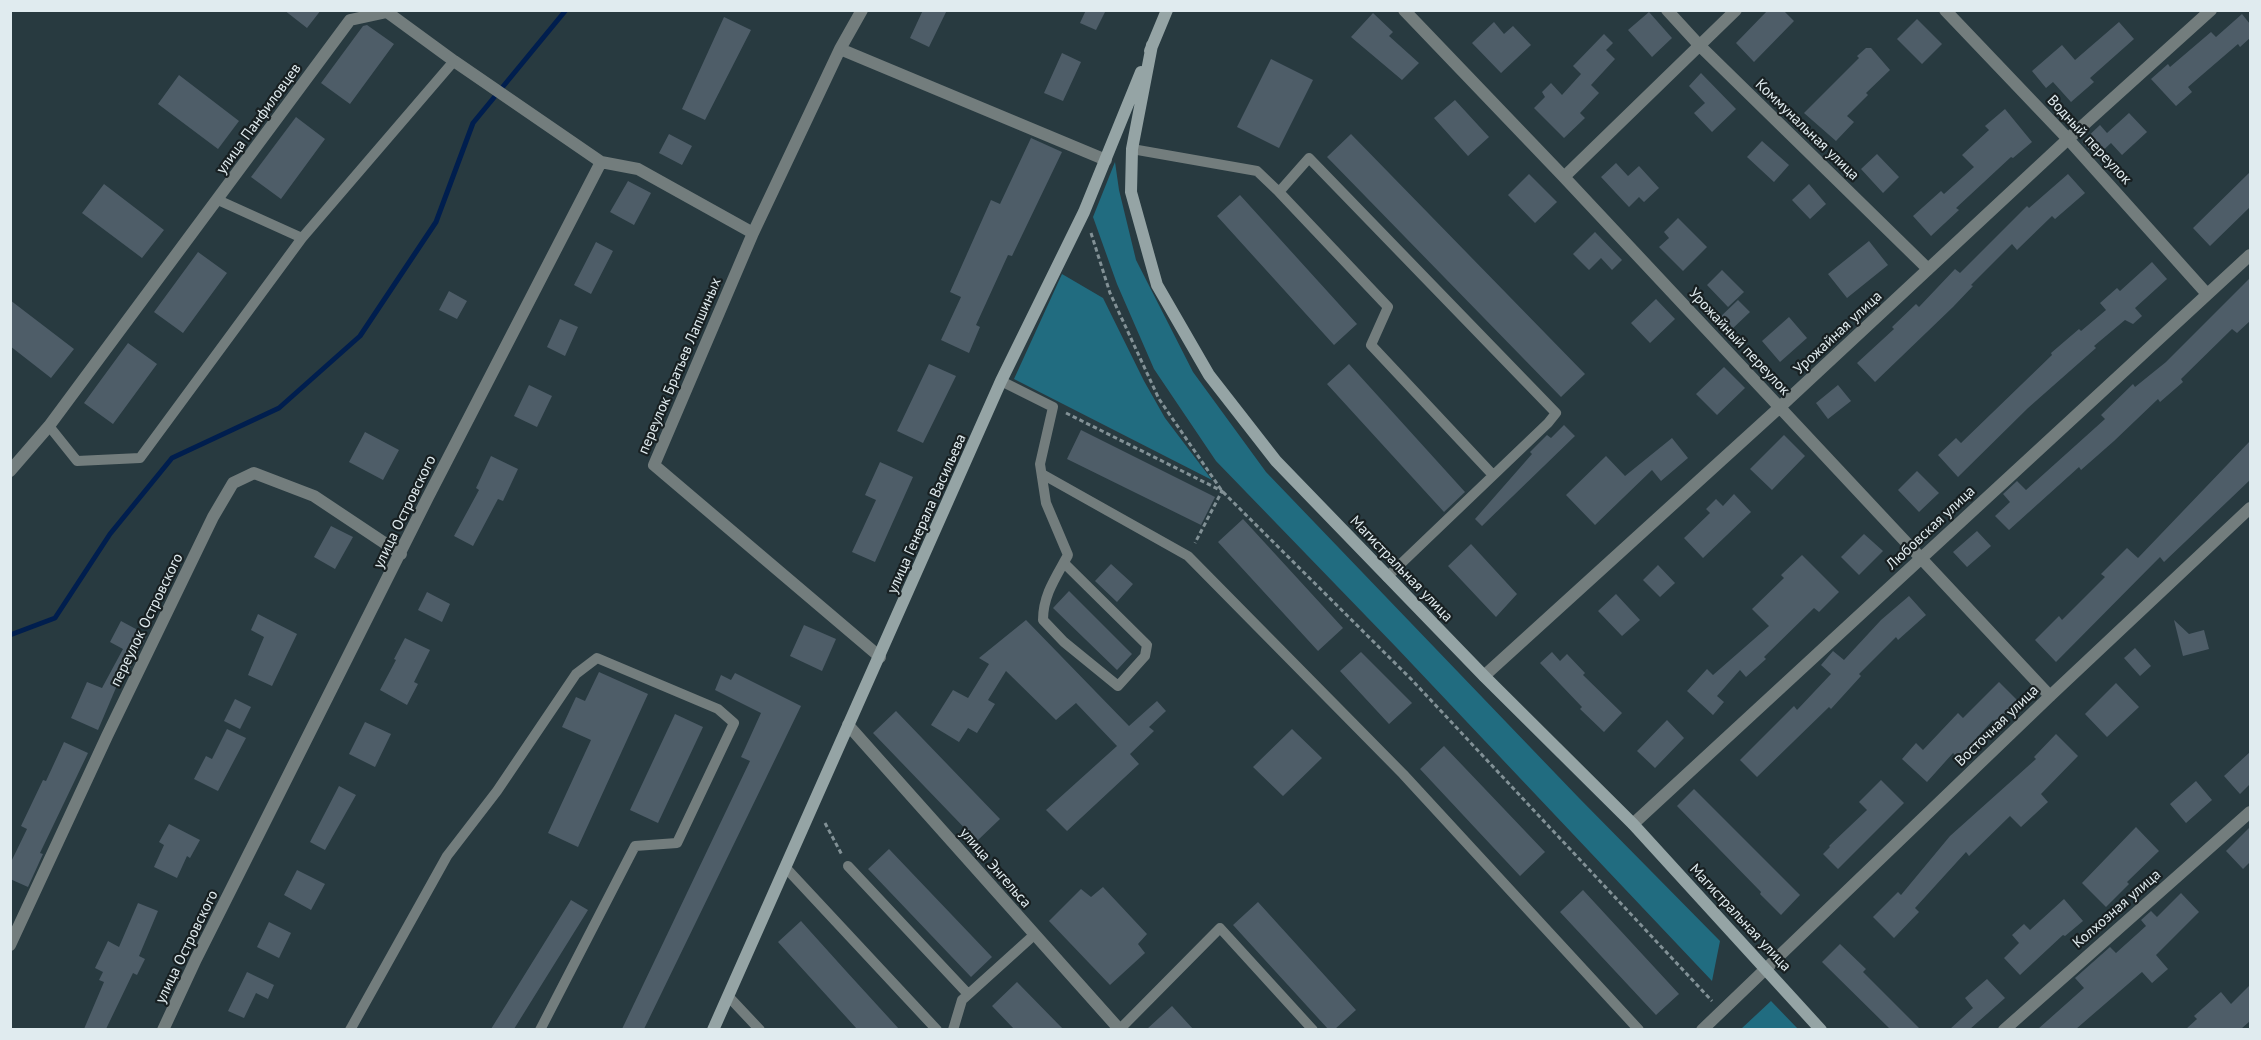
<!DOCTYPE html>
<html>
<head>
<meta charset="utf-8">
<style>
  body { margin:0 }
  #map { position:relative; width:2261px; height:1040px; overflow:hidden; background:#283a40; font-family:"PT Sans",sans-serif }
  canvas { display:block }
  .frame { position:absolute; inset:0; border:12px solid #e0ebef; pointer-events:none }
</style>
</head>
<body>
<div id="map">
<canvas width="2261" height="1040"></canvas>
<div class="frame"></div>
</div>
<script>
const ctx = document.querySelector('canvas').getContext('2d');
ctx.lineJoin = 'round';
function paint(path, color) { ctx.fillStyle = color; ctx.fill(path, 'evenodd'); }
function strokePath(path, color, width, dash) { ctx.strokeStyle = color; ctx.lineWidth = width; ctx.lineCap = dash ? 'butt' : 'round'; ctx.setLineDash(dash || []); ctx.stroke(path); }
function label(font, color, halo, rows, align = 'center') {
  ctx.font = font + ' "PT Sans",sans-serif'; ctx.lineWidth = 4.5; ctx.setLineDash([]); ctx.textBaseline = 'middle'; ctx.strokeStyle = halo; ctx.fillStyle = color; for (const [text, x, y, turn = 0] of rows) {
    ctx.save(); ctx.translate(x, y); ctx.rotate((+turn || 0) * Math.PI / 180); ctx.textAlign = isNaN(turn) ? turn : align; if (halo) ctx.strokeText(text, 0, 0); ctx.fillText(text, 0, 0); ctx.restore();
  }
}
paint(new Path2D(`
  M1115,162L1119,190L1136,260L1193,372L1266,472L1579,798L1720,941L1712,981L1396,647L1216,461L1154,369L1117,284L1093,217Z
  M1062,274L1103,298L1144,381L1165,418L1212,480L1014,379Z
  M1771,1001L1798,1029H1741Z`), '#216c80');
strokePath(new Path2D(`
  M10,635L55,618L110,534L172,458L279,408L360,336L436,222L473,123L566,10`), '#001e4e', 5);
paint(new Path2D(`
  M284,10H321L307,28Z
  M923,10H947L929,47L910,38Z
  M1086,10H1106L1096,30L1080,23Z
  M1768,10H1783L1794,21L1754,62L1736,43Z
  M1649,12L1672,38L1652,57L1628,30Z
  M1373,13L1393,32L1389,36L1419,63L1402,80L1351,37Z
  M2242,14L2250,24V38L2240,47L2238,44L2188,87L2192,92L2176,106L2151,79L2168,64L2170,67L2211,32L2216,37Z
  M724,17L751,30L705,120L682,109Z
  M1917,19L1942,44L1922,64L1897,39Z
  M1494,22L1504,34L1513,26L1531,45L1501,73L1472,43Z
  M2119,22L2134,39L2090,78L2094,82L2071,102L2053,82L2046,88L2032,71L2062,45L2075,60Z
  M367,25L394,44L350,104L321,83L363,26Z
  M1604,34L1613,43L1606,50L1615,59L1591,85L1599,93L1580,113L1585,118L1564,138L1534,108L1545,97L1542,92L1551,83L1562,95L1581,74L1573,66Z
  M1866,48H1871L1890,70L1866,93L1868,95L1847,116L1854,122L1836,141L1804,113L1859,58L1857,56Z
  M1062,53L1081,62L1063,101L1044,93Z
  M1271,59L1313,80L1279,148L1237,127Z
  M1701,73L1736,109L1712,132L1694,113L1705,103L1689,86Z
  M179,75L239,121L218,149L158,104Z
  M1455,100L1489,137L1468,156L1434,118Z
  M2005,109L2032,142L2013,158L2011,157L1956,208L1959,210L1931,236L1913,216L1941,191L1944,194L1974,167L1962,155L1989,130L1985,126Z
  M2129,113L2147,132L2122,155L2111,143L2096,157L2082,142L2100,125L2107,133Z
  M296,117L325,139L281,199L251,177Z
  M669,134L692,146L682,165L659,153Z
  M1351,134L1585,374L1561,397L1327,157Z
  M1031,138L1062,152L1012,256L1008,255L976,325L980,327L969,353L941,340L961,297L950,292L991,200L1000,204Z
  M1762,141L1789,165L1774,182L1747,157Z
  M1877,154L1899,177L1883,193L1861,169Z
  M1616,163L1628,176L1639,166L1659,188L1644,202L1639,197L1629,207L1601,177Z
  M2250,172V207L2210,246L2193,228Z
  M1529,174L1557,202L1535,223L1508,195Z
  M2068,174L2085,193L2055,219L2052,216L2017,250L2012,244L1971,285L1973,286L1953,307L1875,382L1857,363L1894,329L1892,327L1916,304L1919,307L1955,269L1960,273L2027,206L2029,208Z
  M628,181L651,193L634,225L610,212Z
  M104,184L164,230L142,258L82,213Z
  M1809,184L1826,204L1810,219L1792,200Z
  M1240,195L1357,324L1334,345L1217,216Z
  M1678,218L1707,247L1683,271L1659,247L1669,238L1664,232Z
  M1595,232L1622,260L1612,270L1601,258L1589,270L1573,254Z
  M1869,241L1888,265L1847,298L1828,274Z
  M596,242L613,251L591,294L574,285Z
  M198,252L227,273L183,333L154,312Z
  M2152,262L2167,279L2135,308L2142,316L2133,324L2125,320L2094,346L2096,348L2028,408L1958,477L1938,455L1956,438L1961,443L2052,355L2051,353L2079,329L2081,331L2106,310L2100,303L2117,288L2120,291Z
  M1722,270L1744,292L1728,307L1707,285Z
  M2250,278V321L2237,333L2232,329L2181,379L2183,382L2160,402L2158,399L2114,441L2081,470L2079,467L2009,530L1995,516L2010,502L2003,494L2017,481L2026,490L2105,419L2101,415L2133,384L2135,387L2166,362Z
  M449,291L467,301L457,319L439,310Z
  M1656,299L1675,319L1650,343L1631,323Z
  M10,300L74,349L51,378L10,346Z
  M1738,300L1750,312L1730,331L1718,319Z
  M1789,317L1807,338L1780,362L1762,341Z
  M560,319L578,327L565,356L547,347Z
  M128,343L157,364L113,424L84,403Z
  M929,364L956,376L923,443L897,431Z
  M1349,364L1465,492L1444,512L1327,384Z
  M1724,367L1745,388L1717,415L1696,394Z
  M529,385L552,396L537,427L514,416Z
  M1838,385L1851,401L1828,419L1816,403Z
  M1564,425L1575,436L1482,526L1475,519L1532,454L1530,452L1547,435L1551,438Z
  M1081,430L1215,497L1201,525L1067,459Z
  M365,432L399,450L383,480L349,462Z
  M1784,435L1805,456L1772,490L1750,469Z
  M1672,438L1688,458L1661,481L1652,470L1595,525L1566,495L1606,456L1625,476Z
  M2250,441V480L2164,562L2160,557L2056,662L2035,640L2059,616L2062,620L2105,577L2101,574L2127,548L2138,558Z
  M491,456L518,469L503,501L498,499L473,546L454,536L479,490L476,488Z
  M880,462L913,477L875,562L852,552L876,500L865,495Z
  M1917,471L1939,493L1919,512L1898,490Z
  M1734,494L1751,512L1703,558L1684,538L1710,513L1706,509L1716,499L1723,506Z
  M1243,519L1343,628L1318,651L1218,542Z
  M331,526L353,537L335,569L314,557Z
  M1977,531L1991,546L1967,567L1953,552Z
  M1864,534L1883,551L1859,575L1841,557Z
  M1471,544L1517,594L1496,617L1448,566Z
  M1802,555L1839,592L1819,612L1814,608L1764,657L1766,659L1746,677L1740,670L1717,696L1724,702L1713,715L1687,691L1707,669L1713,675L1769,626L1752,609L1784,578L1781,575Z
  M1111,564L1133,584L1117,602L1095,581Z
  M1658,565L1675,583L1660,597L1643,580Z
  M1069,591L1132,654L1117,670L1053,608Z
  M427,592L450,604L442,622L418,610Z
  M1616,594L1640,620L1622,636L1598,611Z
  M1909,596L1926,615L1898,640L1896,637L1859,674L1861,676L1831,709L1829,707L1757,777L1740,760L1794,706L1797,710L1831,674L1821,665L1833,651L1844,660L1881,620Z
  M258,614L297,634L272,686L248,675L264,637L251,630Z
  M1026,620L1129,726L1157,701L1166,711L1149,727L1154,731L1130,754L1139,764L1067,831L1046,810L1117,746L1076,703L1056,720L1006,671L988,700L995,704L977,733L968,728L959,742L931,725L953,690L968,698L989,664L979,658Z
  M2174,620L2189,634L2204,630L2209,649L2183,656Z
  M121,621L147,635L125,678L121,676L98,730L71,718L87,682L102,688L123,649L110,642Z
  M804,625L836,639L822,671L790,656Z
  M405,638L430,650L414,682L418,684L407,705L380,690L396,660L394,659Z
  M2135,648L2151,666L2140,676L2124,658Z
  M1361,652L1412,703L1389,724L1340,671Z
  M1552,652L1560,661L1567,654L1585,673L1583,675L1622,713L1604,732L1580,709L1582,707L1540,663Z
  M599,672L648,694L578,847L548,833L591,740L562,727L576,697L585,701Z
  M735,673L801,706L644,1029H622L750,761L741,757L761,713L715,690L721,675L731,680Z
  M1999,682L2018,701L1996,723L1993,720L1958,758L1953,753L1927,782L1902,759L1916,743L1923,750L1958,713L1963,718Z
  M2116,683L2139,707L2107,737L2085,714Z
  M235,699L251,707L240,729L224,721Z
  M896,711L1000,819L977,841L873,733Z
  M675,714L703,727L658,823L630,810Z
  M1667,720L1684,738L1655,768L1637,751Z
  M365,722L391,734L375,767L349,754Z
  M227,729L246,738L218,791L194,779L206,756L212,759Z
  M1292,729L1322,758L1283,796L1253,767Z
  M2056,734L2078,756L2041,794L2048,802L2021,827L2010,816L1969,856L1966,852L1915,908L1919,912L1894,938L1873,917L1898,892L1901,895L1950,836L2036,759L2034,757Z
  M64,742L88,753L40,853L43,854L28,887L10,879V864L27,829L21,826L43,780L46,781Z
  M1444,746L1545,852L1520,876L1420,769Z
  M2250,752V784L2240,794L2224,776Z
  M1881,780L1904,803L1838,869L1823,854L1830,847L1829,846L1867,810L1859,802Z
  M2196,781L2212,800L2186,823L2170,804Z
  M339,786L356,795L325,850L310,842Z
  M1694,789L1800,895L1781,915L1760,894L1761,892L1677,806Z
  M169,824L200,840L190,858L187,856L177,878L154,867L164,845L159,842Z
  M2136,827L2159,851L2127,882L2129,884L2106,907L2082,883Z
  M2250,827V862L2243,869L2226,851Z
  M889,849L992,957L971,977L868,869Z
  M297,870L325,884L311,910L284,895Z
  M1103,887L1147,934L1138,944L1145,953L1110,985L1049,921L1081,889L1091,897Z
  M1583,890L1679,994L1656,1015L1560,912Z
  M2181,893L2199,912L2156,955L2168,969L2152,983L2142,972L2076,1029H2038L2084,988L2075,978L2110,947L2116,953L2146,926L2141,920L2151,911L2157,917Z
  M2064,899L2083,921L2065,936L2063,935L2020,975L2004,958L2019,943L2012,935L2024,924L2030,930Z
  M571,900L588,910L514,1029H491Z
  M1258,902L1356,1010L1335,1029H1328L1233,925Z
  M138,903L158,911L139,956L145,959L137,975L133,973L106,1029H84L104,982L99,980L103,972L95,968L108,941L119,947Z
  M801,921L846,971L899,1029H857L778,942Z
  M269,922L291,933L279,958L257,947Z
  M1840,944L1866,969L1863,972L1920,1029H1890L1822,962Z
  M247,972L274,985L268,999L256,993L244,1018L228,1011Z
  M1987,979L2005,998L1970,1029H1950L1973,1008L1965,998Z
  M1017,982L1063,1029H1014L992,1006Z
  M2250,985V1021L2241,1029H2186L2197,1019L2194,1016L2221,992L2231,1004Z
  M1172,1006L1193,1029H1147Z`), '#4e5d68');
strokePath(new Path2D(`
  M1091,233L1110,293L1159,399L1222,491L1412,680L1712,1001
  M1066,413L1222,491L1195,543
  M825,823L842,855`), '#829196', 3, [4.5, 3]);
strokePath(new Path2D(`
  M1132,149L1257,171L1279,192L1309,158L1556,413L1548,423L1387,577
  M1279,192L1388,307L1371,345L1492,474
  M218,200L302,238
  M1001,381L1053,407L1040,464L1046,503L1068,555C1056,577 1043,595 1043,620L1064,642L1118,686L1145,656L1147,645L1064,563
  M49,426L77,461L140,458L302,238L454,61
  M1042,474L1188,556L1403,774L1639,1030
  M848,866L968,994
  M785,867L937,1030
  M728,996L760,1030
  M1120,1029L1220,928L1313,1030
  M350,1030L447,856L497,791L576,674L597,658L718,709L734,723L677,843L635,846L540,1030
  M953,1030L962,1000L1034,935`), '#737d7d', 10);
strokePath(new Path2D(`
  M862,10L840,49L753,233L654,465L880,657
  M1404,10L1564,177L2050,696
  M1667,10L1700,46L1928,269
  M1945,10L2068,139L2207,294
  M840,49L1106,160
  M1564,177L1736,10
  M10,471L49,426L350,20L387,12L454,61L601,162
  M1484,676L1780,407L2068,139L2211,10
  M848,725L1120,1030
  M1633,824L2250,255
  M10,945L107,736L213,517L233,483L254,473L314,496L401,554
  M163,1030L196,959L428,497L601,162L638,169L753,233
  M1702,1030L2050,696L2250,508
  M2004,1030L2250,812`), '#737d7d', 12);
strokePath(new Path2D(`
  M1152,45L1132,149L1131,192L1157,285L1209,375L1276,461L1484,676L1633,824L1821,1030
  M1150,51L1167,10
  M713,1030L1001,381L1084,212L1141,72`), '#95a4a5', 12);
label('15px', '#e0ebef', '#182022', [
  ["улица Панфиловцев",259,119,-54],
  ["Коммунальная улица",1807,130,44],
  ["Водный переулок",2089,140,47],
  ["Урожайная улица",1838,333,-43],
  ["Урожайный переулок",1739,342,47],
  ["переулок Братьев Лапшиных",680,366,-67],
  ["улица Островского",405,512,-64],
  ["улица Генерала Васильева",927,514,-66],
  ["Любовская улица",1931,528,-43],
  ["Магистральная улица",1401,569,46],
  ["переулок Островского",147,620,-64],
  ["Восточная улица",1997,726,-44],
  ["улица Энгельса",995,868,49],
  ["Колхозная улица",2117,909,-41],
  ["Магистральная улица",1740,918,47],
  ["улица Островского",187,947,-64]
]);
</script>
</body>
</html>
